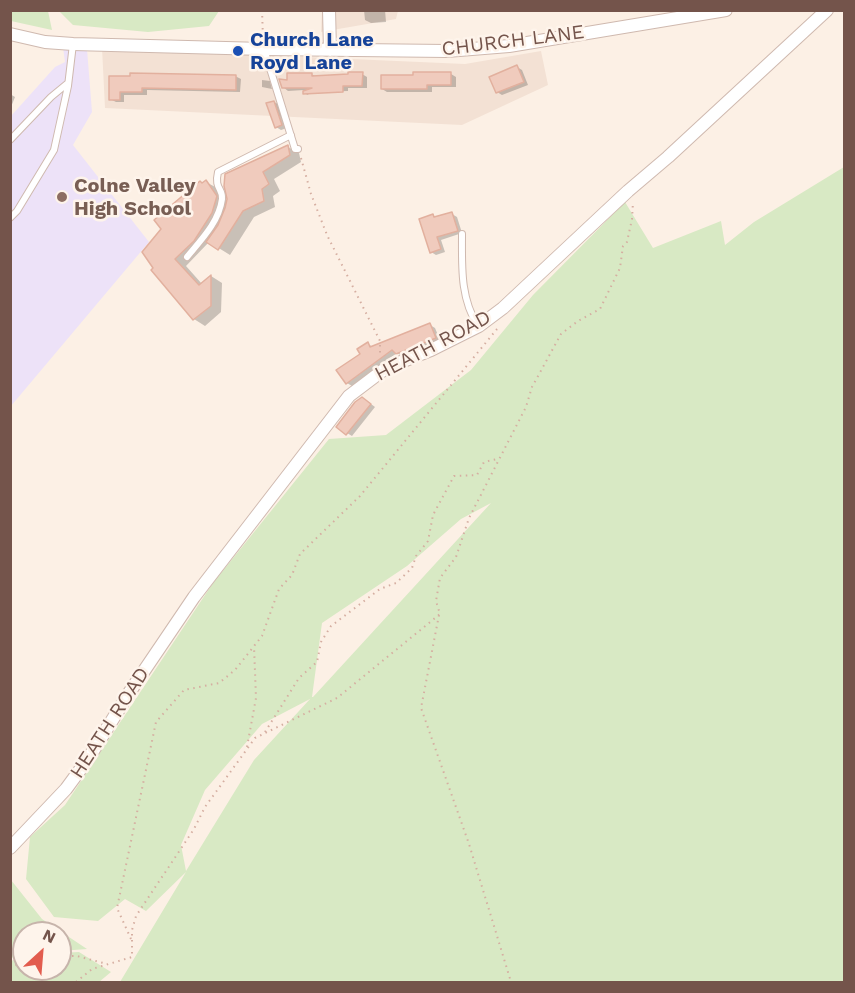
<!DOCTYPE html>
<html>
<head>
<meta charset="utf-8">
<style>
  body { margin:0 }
  #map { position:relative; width:855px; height:993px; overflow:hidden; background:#fcf0e5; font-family:"Work Sans",sans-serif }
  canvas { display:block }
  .frame { position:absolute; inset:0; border:12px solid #74544b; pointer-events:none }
  .north { position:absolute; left:12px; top:921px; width:60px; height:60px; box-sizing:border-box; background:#fef4eb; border:2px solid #c7b4ab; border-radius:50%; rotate:26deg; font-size:16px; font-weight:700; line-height:24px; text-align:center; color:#74544b }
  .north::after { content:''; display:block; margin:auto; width:21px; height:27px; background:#e25c4e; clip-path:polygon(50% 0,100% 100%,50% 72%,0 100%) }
</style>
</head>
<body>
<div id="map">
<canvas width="855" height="993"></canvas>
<div class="frame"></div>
<div class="north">N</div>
</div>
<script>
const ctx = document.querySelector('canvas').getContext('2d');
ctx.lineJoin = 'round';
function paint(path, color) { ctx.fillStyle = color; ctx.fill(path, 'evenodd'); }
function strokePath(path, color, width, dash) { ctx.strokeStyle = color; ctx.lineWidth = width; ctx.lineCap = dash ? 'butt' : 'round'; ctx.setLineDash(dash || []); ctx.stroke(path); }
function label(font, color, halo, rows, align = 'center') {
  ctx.font = font + ' "Work Sans",sans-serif'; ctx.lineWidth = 5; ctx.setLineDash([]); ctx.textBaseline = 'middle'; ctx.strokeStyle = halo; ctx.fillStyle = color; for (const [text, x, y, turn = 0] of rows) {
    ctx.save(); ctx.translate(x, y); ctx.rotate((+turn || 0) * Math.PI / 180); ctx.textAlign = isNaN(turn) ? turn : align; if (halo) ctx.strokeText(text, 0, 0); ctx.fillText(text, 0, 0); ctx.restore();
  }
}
paint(new Path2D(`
  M322,11H398L396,19L321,32Z
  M102,48L465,64L541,51L548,85L462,125L105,108Z`), '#f3e1d4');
paint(new Path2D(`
  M63,47L87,49L92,112L73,145L149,242L11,406V116L55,67L65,62Z`), '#ede2f8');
paint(new Path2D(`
  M10,11H48L52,30L11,21Z
  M59,11H219L209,26L148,32L73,25Z
  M844,167V982H120L186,872L146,911L125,899L98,921L54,917L26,879L30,837L65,805L213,583L329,439L386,435L471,370L533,295L625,202L653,248L721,221L725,245L754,222ZM491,503L313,697H312L322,623L407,566L461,519ZM310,699L254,760L186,871L181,845L205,790L262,724Z
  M11,880L42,919L87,949L60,951V933H24V954L11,958Z
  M79,952L111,972L99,982H11V961L24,956V969H60V953Z`), '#d8e9c4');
paint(new Path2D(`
  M364,10H385L386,22L371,23L365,20Z
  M517,67L522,70L528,85L502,95L497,92Z
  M311,74L317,77L362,74L367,77V88H348V91L313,92L307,95L304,90L288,91L283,87L288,81Z
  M451,74L456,77V87H432V92H387L382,89Z
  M235,76L241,79L240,92L147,90V95H124V102H116L110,99V77Z
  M262,80L270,81L272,89L262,87Z
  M10,94L15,97L11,107L10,106Z
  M274,102L280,105L287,128L281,130L276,127Z
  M288,147L299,153L301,162L274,179L280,191L273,196L275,207L254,217L230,255L209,242L186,266L202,284L211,276L222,283L221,312L205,326L194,319L153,270L203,184L206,182L217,188L230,206L225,186Z
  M452,214L457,217L462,233L441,240L445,252L436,255L431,252L433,216L437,218Z
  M430,325L435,328L440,340L402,356L397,353L352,386L347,383L368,344L373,347Z
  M367,401L375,407L352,436L347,433Z`), '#0003');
const building = new Path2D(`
  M517,65L524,82L496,93L489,77Z
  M348,72H363L362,86H343V92L303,94V91L312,88H282L279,79L287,80V73H312V76L348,74Z
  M413,72H451V85H427V89H381V75H413Z
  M130,73L236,75V90L142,88V92H120V100H109V76H130Z
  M274,101L282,125L275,128L266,103Z
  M288,145L290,155L263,172L269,184L262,189L264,201L243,211L218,250L206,242L218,225L225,208L227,199L224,186L225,174Z
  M206,180L217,196L212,213L194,241L175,259L199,285L211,275V306L193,320L151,270L153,268L142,252L161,229L154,220L200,181L202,183Z
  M452,212L458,231L437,237L441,249L430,253L419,219L433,214L434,217Z
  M430,323L436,338L396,354L392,350L346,384L336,370L360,354L357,349L368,342L370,347Z
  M362,397L371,404L346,435L336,427L355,402Z`);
paint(building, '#f0cbbd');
strokePath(building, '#e2b09e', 1.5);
const service = new Path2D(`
  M264,49L295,149H298
  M10,140L51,97L68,83
  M10,218L17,211L54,150L68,86L73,44
  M462,234C462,266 460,298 478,326
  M187,257C201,240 219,222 222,199C223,188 214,189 218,172L291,135`);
const minor = new Path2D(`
  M329,10L330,50
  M10,34L45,42L73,44L264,49L447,51L509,46L726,10
  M10,848L66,789L88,759L129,693L194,597L349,396L386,368L431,350L479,326L503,308L628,191L668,157L827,10`);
strokePath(service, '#cfb9af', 8);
strokePath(minor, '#cfb9af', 14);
strokePath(new Path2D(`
  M262,10L263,38
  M301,158L311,194L327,235L380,341V353L381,357
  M439,615L421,708L469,844L511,982
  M265,732L299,678L317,662L321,642L331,626L380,589L396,583L412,568L416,556L428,541L433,515L454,476L477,475L484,462L497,459
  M247,747L256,698L254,646
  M131,939L117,908L156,722L184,690L219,683L235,670L262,636L279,589L292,575L300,554L360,496L497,329
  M60,956H77L107,964
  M10,968L24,961
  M76,982L92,969L132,957V930L136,916L194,829L205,807L255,738L337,698L440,614L436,601L440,578L456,557L469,518L526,407L532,387L561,334L578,321L600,309L620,268L623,246L627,242L632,219L633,202`), '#d5aea1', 2, [1.5, 4.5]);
strokePath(service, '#fff', 6);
strokePath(minor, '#fff', 12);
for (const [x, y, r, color] of [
  [238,51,6,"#1a4fb4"],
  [62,197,6,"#8d6e63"]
]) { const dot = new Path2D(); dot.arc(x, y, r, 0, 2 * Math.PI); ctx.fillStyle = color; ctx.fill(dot); strokePath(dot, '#fef4eb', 2); }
label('bold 20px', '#164399', '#fef4eb', [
  ["Church Lane",250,40],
  ["Royd Lane",250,63]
], 'left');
label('20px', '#74544b', '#fef4eb', [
  ["CHURCH LANE",513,41,-7],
  ["HEATH ROAD",433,346,-28],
  ["HEATH ROAD",110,723,-57]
]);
label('bold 20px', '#785e54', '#fef4eb', [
  ["Colne Valley",74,186],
  ["High School",74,209]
], 'left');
</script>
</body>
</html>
